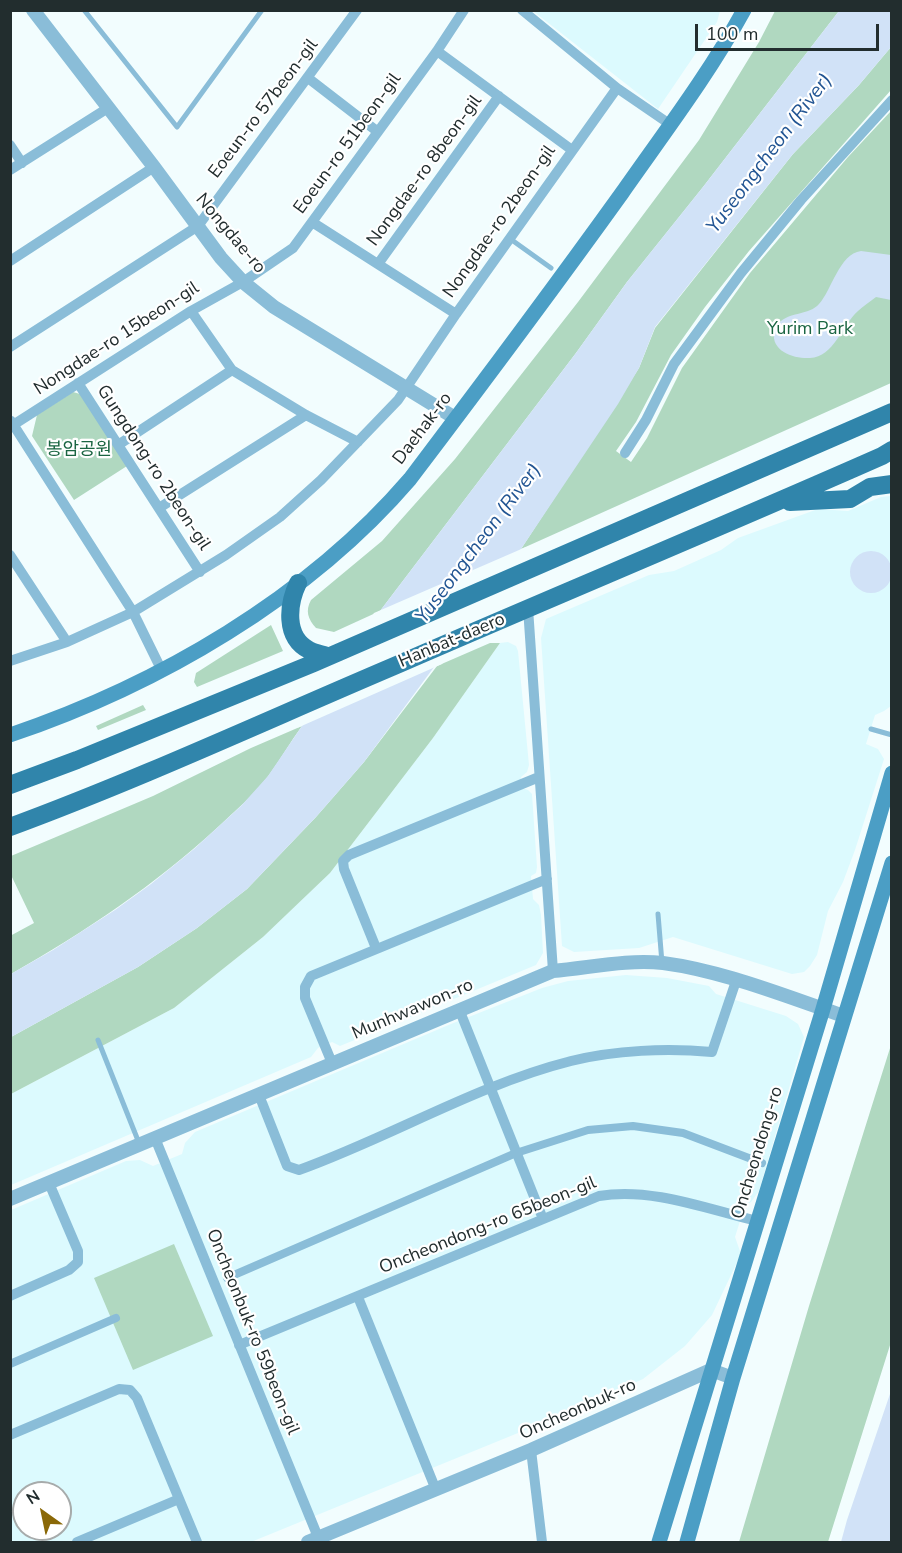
<!DOCTYPE html>
<html>
<head>
<meta charset="utf-8">
<style>
  body { margin:0 }
  #map { position:relative; width:902px; height:1553px; overflow:hidden; background:#f2fdfe; font-family:"Nunito Sans",sans-serif }
  canvas { display:block }
  .frame { position:absolute; inset:0; border:12px solid #222d2e; pointer-events:none }
  .north { position:absolute; left:12px; top:1481px; width:60px; height:60px; box-sizing:border-box; background:#fff; border:2px solid #a7abab; border-radius:50%; rotate:327deg; font-size:16px; font-weight:700; line-height:24px; text-align:center; color:#222d2e }
  .north::after { content:''; display:block; margin:auto; width:21px; height:27px; background:#8a6807; clip-path:polygon(50% 0,100% 100%,50% 72%,0 100%) }
  .scale { position:absolute; left:695px; top:24px; width:184px; height:27px; box-sizing:border-box; border:3px solid #222d2e; border-top:0; padding-left:8px; font-size:18px; line-height:21px; white-space:nowrap; color:#222d2e; -webkit-text-stroke:4px #fff; paint-order:stroke }
</style>
</head>
<body>
<div id="map">
<canvas width="902" height="1553"></canvas>
<div class="frame"></div>
<div class="north">N</div>
<div class="scale">100 m</div>
</div>
<script>
const ctx = document.querySelector('canvas').getContext('2d');
ctx.lineJoin = 'round';
function paint(path, color) { ctx.fillStyle = color; ctx.fill(path, 'evenodd'); }
function strokePath(path, color, width, dash) { ctx.strokeStyle = color; ctx.lineWidth = width; ctx.lineCap = dash ? 'butt' : 'round'; ctx.setLineDash(dash || []); ctx.stroke(path); }
function label(font, color, halo, rows, align = 'center') {
  ctx.font = font + ' "Nunito Sans","Noto Sans KR",sans-serif'; ctx.lineWidth = 4.5; ctx.setLineDash([]); ctx.textBaseline = 'middle'; ctx.strokeStyle = halo; ctx.fillStyle = color; for (const [text, x, y, turn = 0] of rows) {
    ctx.save(); ctx.translate(x, y); ctx.rotate((+turn || 0) * Math.PI / 180); ctx.textAlign = isNaN(turn) ? turn : align; if (halo) ctx.strokeText(text, 0, 0); ctx.fillText(text, 0, 0); ctx.restore();
  }
}
paint(new Path2D(`
  M533,11H720L717,22L658,109Z
  M891,496V706L884,711L875,715L866,744L878,749L884,759L855,850L843,882L828,911L817,955L810,966L804,972L792,974L673,937L639,948L574,952L562,946L541,638L546,619L649,575L674,571L721,550L738,538L818,509L848,511L881,497Z
  M508,642L516,646L518,651L529,765L527,772L521,777L522,788L528,790L532,794L537,867L536,873L531,876L533,899L539,905L541,915L543,953L536,965L340,1046L332,1042L318,1048L311,1057L11,1185V1094L174,1008L263,937L330,873L433,738L500,643Z
  M626,975L667,978L709,986L716,994L786,1016L798,1024L804,1037L759,1191L751,1202L745,1205L735,1237L741,1254L712,1315L685,1346L643,1379L567,1413L251,1542H11V1210L126,1161L140,1160L153,1166L182,1154L185,1143L195,1132L451,1024L542,988L568,981ZM24,1493H60V1529H24Z`), '#dcfafe');
paint(new Path2D(`
  M775,11H839L703,187L627,282L576,353L380,611L334,632L316,628C308,619 305,611 311,600L382,541L455,459L578,302L699,140L759,42Z
  M891,47V90L749,251L705,307L671,355L636,422L616,451L631,462L647,438L682,368L750,273L848,157L891,111V383L521,549L639,368L655,328L793,154L859,85Z
  M73,392L80,394L127,466L74,500L32,436L37,415Z
  M271,625L283,651L197,687L194,682L196,673Z
  M490,643H500L433,738L330,873L263,937L174,1008L11,1094V1037L138,967L197,928L247,889L316,817L364,762L437,666Z
  M143,705L146,710L98,730L96,726Z
  M302,726C290,742 281,759 269,775C255,794 235,811 218,827C155,885 85,932 11,974L10,936L34,923L11,875V856L153,796L251,748Z
  M891,1045V1342L828,1542H739L809,1306Z
  M174,1244L213,1336L133,1370L94,1278Z`), '#b0d8c0');
paint(new Path2D(`
  M839,11H891V47L859,85L793,154L655,327L639,368L618,404L521,549L364,762L316,817L247,889L197,928L138,967L11,1037V974L53,950L115,910L151,884L194,849L241,806L268,776L380,611L576,353L627,282L703,187Z
  M861,251L891,255V300L876,297C870,302 863,306 858,311C842,325 834,357 810,358C795,359 771,352 774,332C775,328 777,323 781,321C792,312 809,315 819,304C832,290 839,254 861,251Z
  M850 572a21 21 0 1 1 42 0a21 21 0 1 1-42 0Z
  M891,1391V1542H841L847,1520Z`), '#d1e2f7');
paint(new Path2D(`
  M526,547L442,664L297,728L374,613Z`), '#f2fdfe');
strokePath(new Path2D(`
  M84,10L177,127L262,10
  M509,238L551,268
  M871,729L892,735
  M658,914L662,963
  M98,1040L139,1143`), '#8abdd8', 5);
strokePath(new Path2D(`
  M227,1278L516,1153L588,1130L633,1126L683,1133L762,1163
  M10,1364L116,1318`), '#8abdd8', 8);
strokePath(new Path2D(`
  M522,10L617,88L671,125
  M437,51L572,150
  M308,78L378,132
  M10,145L22,163
  M10,170L108,108
  M312,222L456,314
  M10,261L154,167
  M378,264L499,96
  M191,311L232,370L306,415L358,442
  M10,347L198,226L357,10
  M78,383L200,572
  M11,421L133,612L162,671
  M10,427L191,311L243,282L293,248L437,51L464,10
  M118,445L232,370
  M625,453L646,420L674,364L741,273L801,200L892,100
  M159,508L306,415
  M10,555L67,642
  M528,608L553,971
  M10,661L67,642L133,612L226,555L280,517L321,480L398,400L456,314L617,88
  M376,948L344,869L343,861L349,855L539,777
  M459,1009L543,1219
  M332,1063L305,998V987L311,976L547,879
  M259,1095L287,1166L299,1170C391,1137 476,1085 571,1061C615,1050 667,1048 712,1052L736,981
  M155,1138L320,1542
  M10,1296L69,1270L78,1262V1251L49,1183
  M358,1297L436,1490
  M239,1345L599,1196C651,1187 707,1209 757,1221
  M10,1435L119,1389L130,1390L137,1398L197,1542
  M531,1450L542,1542
  M77,1542L179,1499`), '#8abdd8', 10);
strokePath(new Path2D(`
  M33,10L154,167L221,258L243,282L274,307L455,418
  M10,1199L553,971C589,968 627,959 663,963C724,971 787,997 844,1016
  M308,1542L531,1450L711,1370L733,1378`), '#8abdd8', 14);
strokePath(new Path2D(`
  M10,735C158,685 308,598 410,479C482,384 553,289 622,193C664,133 709,74 744,10
  M659,1542L823,1009L892,773
  M687,1542L733,1378L892,863`), '#4b9ec5', 15);
strokePath(new Path2D(`
  M790,502L850,499L870,487L892,484
  M298,583C288,604 284,637 309,650C314,653 321,654 327,656
  M10,785L77,760L314,663L892,412
  M10,827C140,779 265,721 392,667C555,596 719,528 882,456L892,450`), '#3085ab', 18);
label('18px', '#222d2e', '#fff', [
  ["Eoeun-ro 57beon-gil",264,109,-53],
  ["Eoeun-ro 51beon-gil",348,144,-54],
  ["Nongdae-ro 8beon-gil",425,171,-54],
  ["Nongdae-ro 2beon-gil",500,222,-55],
  ["Nongdae-ro",230,234,50],
  ["Nongdae-ro 15beon-gil",117,339,-33],
  ["Daehak-ro",423,429,-53],
  ["Gungdong-ro 2beon-gil",153,468,57],
  ["Hanbat-daero",452,641,-23],
  ["Munhwawon-ro",413,1010,-23],
  ["Oncheondong-ro",758,1153,-73],
  ["Oncheondong-ro 65beon-gil",488,1226,-22],
  ["Oncheonbuk-ro 59beon-gil",252,1332,68],
  ["Oncheonbuk-ro",578,1410,-24]
]);
label('18px', '#1a6542', '#fff', [
  ["Yurim Park",810,330],
  ["봉암공원",79,451]
]);
label('italic 20px', '#225593', '#fff', [
  ["Yuseongcheon (River)",770,154,-53],
  ["Yuseongcheon (River)",479,544,-53]
]);
</script>
</body>
</html>
